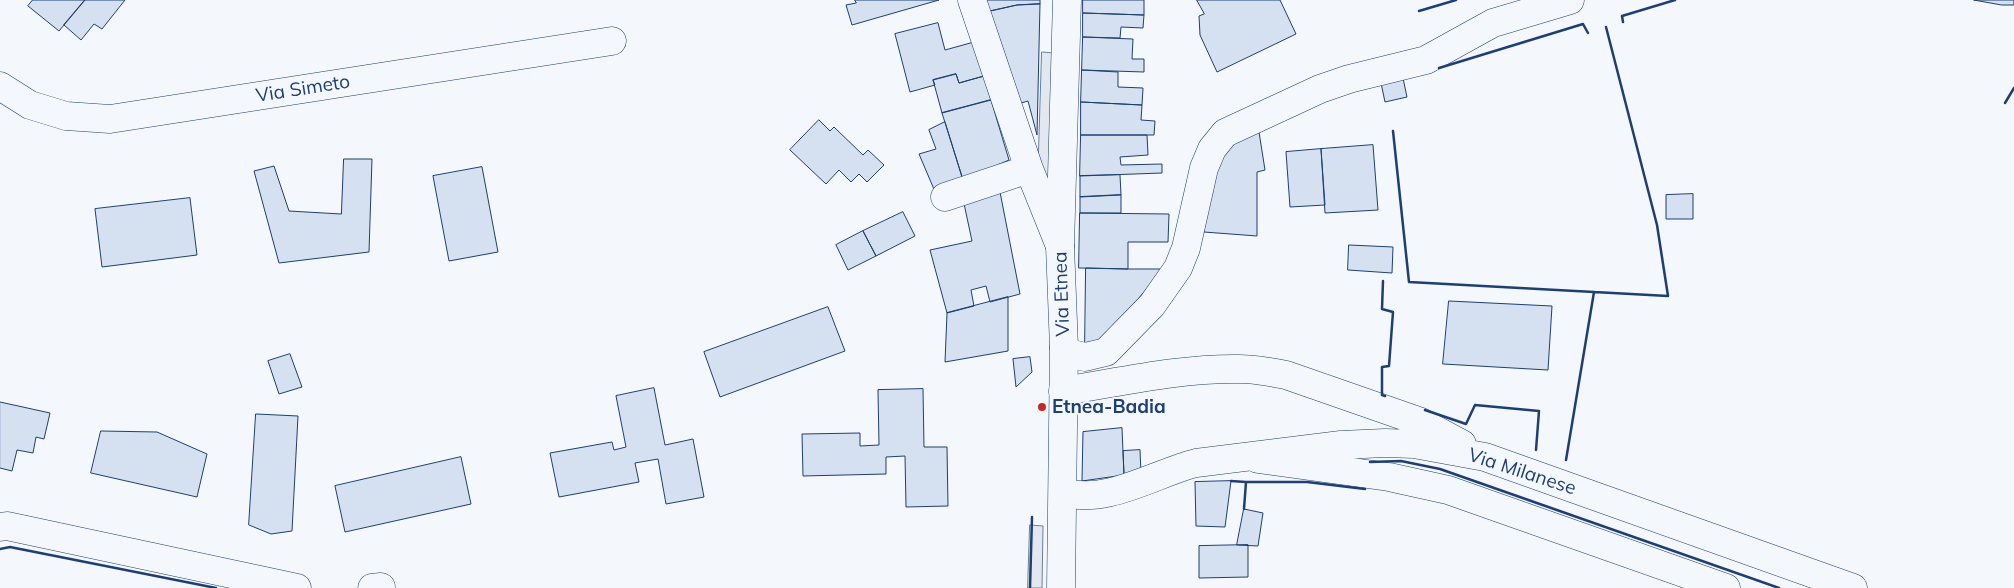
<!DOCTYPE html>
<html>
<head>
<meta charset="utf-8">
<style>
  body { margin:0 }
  canvas { display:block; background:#f4f7fb }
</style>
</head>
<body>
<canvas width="2014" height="588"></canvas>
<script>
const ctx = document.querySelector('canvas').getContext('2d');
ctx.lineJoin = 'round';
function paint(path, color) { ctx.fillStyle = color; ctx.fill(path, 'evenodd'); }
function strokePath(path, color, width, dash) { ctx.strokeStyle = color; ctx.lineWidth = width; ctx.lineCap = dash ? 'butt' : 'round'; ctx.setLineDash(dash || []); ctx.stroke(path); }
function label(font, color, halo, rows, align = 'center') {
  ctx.font = font + ' Mulish,sans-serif'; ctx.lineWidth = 4; ctx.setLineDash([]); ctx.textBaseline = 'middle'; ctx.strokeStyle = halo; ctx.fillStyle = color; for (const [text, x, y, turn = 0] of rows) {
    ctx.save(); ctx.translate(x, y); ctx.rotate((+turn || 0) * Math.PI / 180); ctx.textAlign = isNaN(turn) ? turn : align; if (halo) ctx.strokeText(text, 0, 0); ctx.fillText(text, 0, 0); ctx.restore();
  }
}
const parking = new Path2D(`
  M1042,52L1054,53L1052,181H1038Z
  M1030,525L1043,526L1042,588H1028Z`);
paint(parking, '#e3e8f0');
strokePath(parking, '#687fa3', 1);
const building = new Path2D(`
  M33,0H85L59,31L28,6Z
  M85,0H125L102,29L94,24L81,40L64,25Z
  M855,0H939L852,25L846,5L856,3Z
  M985,0H1040V4L1017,5L990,11Z
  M1083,0H1144V15L1083,13Z
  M1197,0H1280L1296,34L1217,72L1200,35L1199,16L1204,14Z
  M1974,0H2014V5H2002Z
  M1040,4L1037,135L1028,101L1021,103L990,11L1017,5Z
  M1083,13L1144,15L1143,28L1121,27L1120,38L1083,37Z
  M938,23L945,50L974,42L984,76L959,83L956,74L933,80L935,85L910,92L895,34Z
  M1083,37L1133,39L1132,59H1144V72L1082,70Z
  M1082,70L1118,72V87L1143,88L1142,105L1081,102Z
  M956,74L959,83L984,76L991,100L942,113L933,80Z
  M1403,78L1407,97L1385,102L1381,83Z
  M991,100L1009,160L963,180L942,113Z
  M1081,102L1142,105L1141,120L1155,121L1154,135H1081Z
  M819,120L830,131L834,127L863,155L868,150L884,165L867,182L859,174L851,182L839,170L826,184L790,150Z
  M945,122L963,180L936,194L919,154L936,149L929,130Z
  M1259,132L1265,170L1257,172V236L1204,232L1211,177L1232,138Z
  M1081,135H1147L1148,155L1120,157L1121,165L1162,164V173L1080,176Z
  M1373,145L1378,210L1325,213L1321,149Z
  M1321,149L1325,205L1290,207L1286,152Z
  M344,159H372L369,252L279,263L254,171L274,166L289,211L341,214Z
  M482,167L498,252L449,261L433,176Z
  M1120,175L1121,195L1080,197V176Z
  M1000,192L1020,294L990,302L986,286L971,290L974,306L947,313L930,250L972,241L963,199Z
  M1693,194V219H1666V195Z
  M1121,195V213H1080V197Z
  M190,198L197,255L102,267L95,209Z
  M903,212L915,236L876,256L863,231Z
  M1080,213L1169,214L1168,242H1128V269L1079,268Z
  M863,231L876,256L848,270L836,245Z
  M1349,245L1393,247L1392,273L1348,270Z
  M1086,268L1128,269H1163L1104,340L1085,344Z
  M1008,297V351L945,362L947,313Z
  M1449,301L1552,306L1548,370L1443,364Z
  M828,307L845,351L720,397L704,352Z
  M290,354L302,387L279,394L268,361Z
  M1030,357L1032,372L1016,387L1013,359Z
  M654,388L665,445L693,439L704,497L666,504L658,459L635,463L639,482L559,497L550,453L612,442L614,450L626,447L616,396Z
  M923,389L924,447H947L948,506L906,507L905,456L886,457V474L803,476L802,434L860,433V446L879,445L878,390Z
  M0,402L50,413L44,439L36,437L33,453L17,450L12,471L0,468Z
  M256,414L298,416L292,531L271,534L249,525Z
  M1122,428L1124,475L1082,481L1083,432Z
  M101,431L157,432L207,454L197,497L91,473Z
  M1140,450L1141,473L1124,475L1123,451Z
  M461,457L471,504L345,532L335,486Z
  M1231,481L1225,527L1196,526L1195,482Z
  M1244,509L1263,513L1258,546L1237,545Z
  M1248,545V577L1199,578V546Z`);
paint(building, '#d5e0f0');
strokePath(building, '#1d3f73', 1);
const minor = new Path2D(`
  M972,0L1029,169L1060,246
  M0,86L30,105L66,116L110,119L612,41
  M945,197L1029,169
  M1064,348L1068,353L1085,357L1106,352L1152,305L1178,268L1186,248L1204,168L1212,149L1225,133L1320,89L1349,79L1426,60L1493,23L1570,0
  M1258,459L1389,477L1448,490L1726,588
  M0,527L7,526L297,588
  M372,588L381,587`);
const tertiary = new Path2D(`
  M1063,391C1121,382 1180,368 1240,369C1255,369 1271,372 1286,375L1421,422L1462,444
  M1063,492C1105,506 1156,473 1196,463L1341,445L1385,443L1414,444L1485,457L1853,588`);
const secondary = new Path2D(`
  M1061,588L1064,348L1060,246L1067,0`);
strokePath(minor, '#1d3f73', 29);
strokePath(tertiary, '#1d3f73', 29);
strokePath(secondary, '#1d3f73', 29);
strokePath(minor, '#f4f7fb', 28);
strokePath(tertiary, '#f4f7fb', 28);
strokePath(secondary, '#f4f7fb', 28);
strokePath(new Path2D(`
  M1419,11L1456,0
  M1623,22L1622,16L1675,0
  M1439,68L1583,24L1588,33
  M2005,103L2014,88
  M1393,131L1409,282L1668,296L1657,225L1606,27
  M1383,281L1382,309L1393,312L1389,366L1382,367V395L1385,396
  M1425,410L1466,424L1475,405L1539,411L1536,450
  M1566,460L1594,292
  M1370,462L1401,461L1440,469L1779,588
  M1231,481L1246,482
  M1244,509L1246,482H1307L1365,489
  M0,549L10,547L216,588
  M1030,588L1032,517`), '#1d3f73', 2.5);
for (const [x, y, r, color] of [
  [1042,407,5,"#c62828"]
]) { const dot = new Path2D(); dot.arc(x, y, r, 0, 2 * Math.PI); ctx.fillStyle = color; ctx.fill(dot); strokePath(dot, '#f4f7fb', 2); }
label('19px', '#1d3f73', '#f4f7fb', [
  ["Via Simeto",303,89,-9],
  ["Via Etnea",1062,294,-92],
  ["Via Milanese",1522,472,18]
]);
label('bold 19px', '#1d3f73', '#f4f7fb', [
  ["Etnea-Badia",1052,407]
], 'left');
</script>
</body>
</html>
